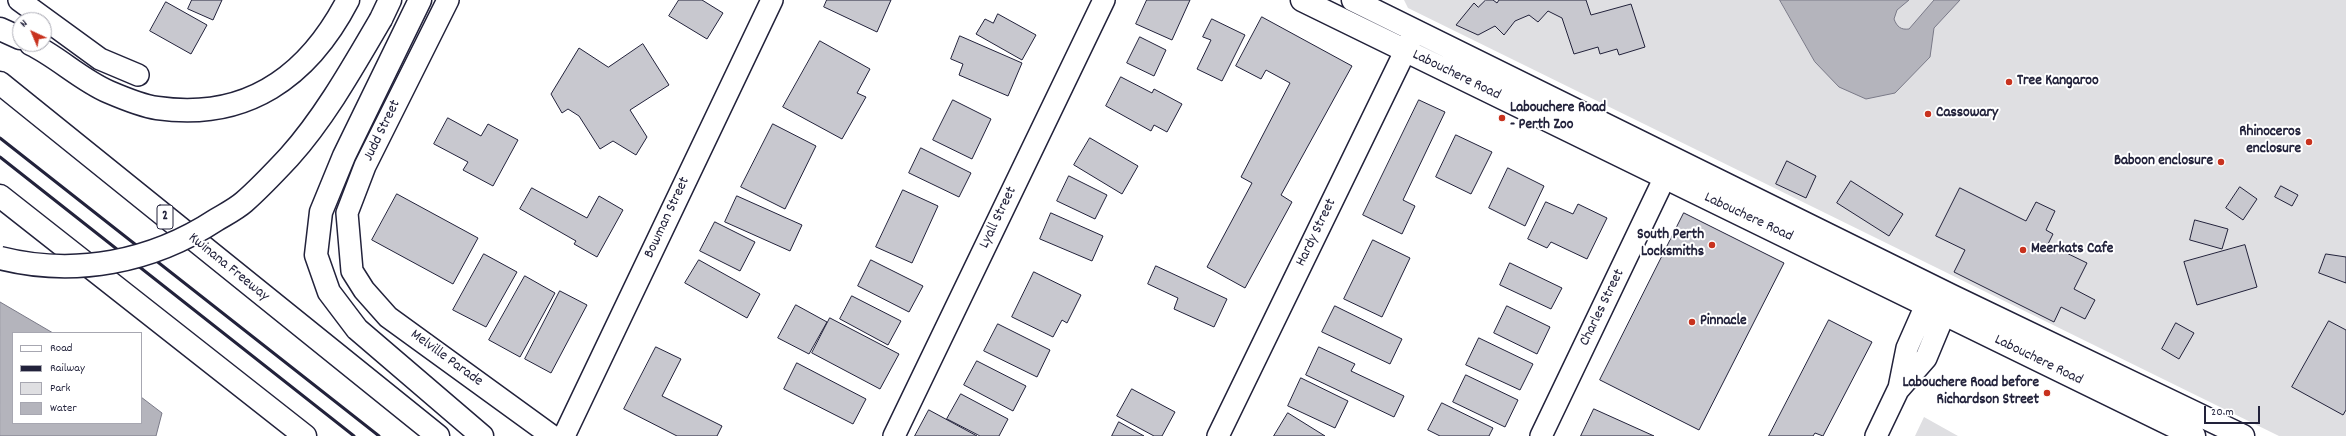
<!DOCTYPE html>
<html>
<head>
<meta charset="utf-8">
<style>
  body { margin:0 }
  #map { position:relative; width:2346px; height:436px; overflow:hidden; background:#fff; font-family:Dekko,sans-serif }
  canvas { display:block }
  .legend { position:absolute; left:12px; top:332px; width:130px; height:92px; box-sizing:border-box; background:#fff; border:1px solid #a7a7b1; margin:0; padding:5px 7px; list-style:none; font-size:12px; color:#22223b }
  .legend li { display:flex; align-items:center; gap:8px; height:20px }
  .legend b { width:20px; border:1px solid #a7a7b1 }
  .north { position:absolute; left:12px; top:12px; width:40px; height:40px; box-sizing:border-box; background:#fff; border:1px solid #a7a7b1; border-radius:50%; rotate:316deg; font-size:11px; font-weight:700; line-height:16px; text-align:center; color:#22223b }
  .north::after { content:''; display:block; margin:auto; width:14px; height:18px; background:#c8321e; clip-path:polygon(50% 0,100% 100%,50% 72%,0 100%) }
  .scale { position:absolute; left:2204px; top:406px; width:56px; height:18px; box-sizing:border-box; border:2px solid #22223b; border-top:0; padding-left:5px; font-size:12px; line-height:14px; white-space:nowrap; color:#22223b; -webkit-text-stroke:3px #fff; paint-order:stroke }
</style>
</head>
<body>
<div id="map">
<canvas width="2346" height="436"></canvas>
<ul class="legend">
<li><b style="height:5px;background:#fff"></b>Road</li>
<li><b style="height:5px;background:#22223b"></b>Railway</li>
<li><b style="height:11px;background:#dfdfe2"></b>Park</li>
<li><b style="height:11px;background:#b4b4bc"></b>Water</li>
</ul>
<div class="north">N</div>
<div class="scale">20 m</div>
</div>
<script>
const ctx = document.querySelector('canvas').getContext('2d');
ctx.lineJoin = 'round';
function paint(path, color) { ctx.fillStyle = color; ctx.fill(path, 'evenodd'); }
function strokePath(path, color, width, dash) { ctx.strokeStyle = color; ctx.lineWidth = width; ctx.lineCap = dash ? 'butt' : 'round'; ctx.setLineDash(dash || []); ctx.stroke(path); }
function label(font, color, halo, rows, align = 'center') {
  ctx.font = font + ' Dekko,sans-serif'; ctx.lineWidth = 4; ctx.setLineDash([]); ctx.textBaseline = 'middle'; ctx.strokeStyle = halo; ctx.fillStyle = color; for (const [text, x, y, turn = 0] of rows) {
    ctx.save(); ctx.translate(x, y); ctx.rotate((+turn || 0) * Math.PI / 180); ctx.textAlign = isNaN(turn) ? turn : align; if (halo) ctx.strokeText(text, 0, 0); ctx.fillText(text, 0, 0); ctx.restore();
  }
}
paint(new Path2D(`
  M1404,0H2346V436H2279L1408,8Z
  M1924,417L1958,436H1915Z`), '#dfdfe2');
const water = new Path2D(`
  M1780,0H1909L1897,10L1894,19C1897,27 1901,30 1909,29L1934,0H1960L1934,28L1930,57L1895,93L1866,99L1839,87L1815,62Z
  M0,302L53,333H13V423H141V397L162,413L156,436H0Z`);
paint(water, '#b4b4bc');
strokePath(water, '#7a7a88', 1);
const building = new Path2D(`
  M192,0H222L213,20L188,9Z
  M679,0H702L723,13L707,39L669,16Z
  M827,0H891L877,32L824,7Z
  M1147,0H1190L1172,40L1136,24Z
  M1486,0H1493L1497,3L1499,0H1586L1591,15L1631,4L1645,47L1619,55L1617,49L1600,54L1598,47L1574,54L1562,18L1548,11L1538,22L1529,15L1515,21L1504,35L1495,26L1478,35L1456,25L1474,3L1478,7Z
  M166,2L207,25L191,54L150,31Z
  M998,14L1036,35L1022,60L976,34L985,19L993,23Z
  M1262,17L1352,66L1281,195L1292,202L1245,288L1207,267L1252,183L1241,177L1290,83L1266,70L1261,79L1236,66Z
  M1212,19L1245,35L1222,81L1197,69L1211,40L1203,37Z
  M960,36L1022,63L1008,96L959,75L963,64L951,59Z
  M1140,37L1166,50L1154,76L1127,63Z
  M820,41L870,69L857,93L866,97L842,139L783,107Z
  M643,44L669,85L630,110L647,137L636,155L613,141L600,149L579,116L568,109L562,113L551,94L579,48L608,67Z
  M1121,77L1152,93L1154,89L1182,104L1167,132L1154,125L1151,131L1106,106Z
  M953,100L991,119L972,159L933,140Z
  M1419,100L1445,112L1403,200L1415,206L1402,234L1363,215Z
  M448,118L481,136L488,124L518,140L493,186L463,170L468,162L434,144Z
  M773,124L816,146L785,209L741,187Z
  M1456,135L1492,152L1471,194L1436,177Z
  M1090,138L1138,166L1122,194L1074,165Z
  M921,148L971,173L959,197L909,173Z
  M1787,161L1816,176L1806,198L1776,184Z
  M1508,168L1544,186L1525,226L1489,208Z
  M1069,176L1107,195L1095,219L1057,201Z
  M1851,181L1903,214L1889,236L1837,203Z
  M2281,186L2298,195L2292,206L2275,197Z
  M2240,187L2257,199L2243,220L2226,208Z
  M532,188L587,218L599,196L623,210L597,257L574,244L576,241L520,209Z
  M1960,188L2026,221L2036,202L2055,211L2046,230L2053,234L2048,244L2087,263L2074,289L2095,300L2085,319L2061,307L2054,322L1954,272L1965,250L1936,236Z
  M903,190L938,206L912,263L876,247Z
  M397,194L478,238L453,284L372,240Z
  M737,196L802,225L790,251L725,222Z
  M1546,202L1573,214L1578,204L1607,218L1587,259L1551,242L1547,248L1528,239Z
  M1051,213L1103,236L1092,261L1040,239Z
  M1684,213L1784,263L1699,430L1600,380Z
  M2195,220L2228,229L2222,249L2190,240Z
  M715,222L755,242L740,271L700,251Z
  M1373,240L1410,258L1382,317L1344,299Z
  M2245,245L2257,287L2197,305L2184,262Z
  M484,254L517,272L486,327L453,310Z
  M2326,254L2346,257V283L2319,273Z
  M699,260L760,294L747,318L685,283Z
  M871,260L923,286L909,312L858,286Z
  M1510,263L1562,288L1551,309L1500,285Z
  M1156,266L1227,299L1214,327L1174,309L1178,298L1148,284Z
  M1034,272L1081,295L1067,323L1062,320L1053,337L1012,317Z
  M525,276L555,293L520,357L489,340Z
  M560,291L587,305L551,373L525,359Z
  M852,296L901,321L888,345L840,319Z
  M796,305L827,322L809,354L778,338Z
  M1335,306L1402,339L1390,364L1322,332Z
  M1507,306L1550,327L1537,354L1494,333Z
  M830,318L899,354L880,389L812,353Z
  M1829,320L1872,342L1823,436L1815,433L1813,436H1769Z
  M2329,321L2346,330V410L2343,415L2292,387Z
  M2176,323L2194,333L2179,359L2162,349Z
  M998,324L1050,350L1037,377L984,351Z
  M1479,338L1533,364L1520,390L1466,365Z
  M656,347L681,359L662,396L722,426L717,436H677L624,409Z
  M1319,347L1355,364L1351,371L1404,396L1394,417L1306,375Z
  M977,361L1026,386L1013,411L964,385Z
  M797,363L866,399L853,424L784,389Z
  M1466,375L1518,400L1505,427L1453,402Z
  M1301,378L1348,401L1335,428L1288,406Z
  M1132,389L1175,412L1162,436H1154L1117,416Z
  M961,394L1008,419L999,436H980L947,419Z
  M1442,403L1493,428L1489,436H1440L1428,430Z
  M1594,409L1654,436H1581Z
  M929,410L977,436H915Z
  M1288,413L1325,436H1274Z
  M1119,422L1144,436H1112Z`);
paint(building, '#c8c8cf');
strokePath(building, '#22223b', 1);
const street = new Path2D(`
  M19,0L100,59L138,75
  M448,0L365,166L347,213L352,271L364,290L388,317L552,436
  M1899,388L1907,348L1933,289
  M564,436L772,0
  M894,436L1104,0
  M1218,436L1413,35
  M1541,436L1664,179
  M1876,436L1898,390L1926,358L1951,298`);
const secondary = new Path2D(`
  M1302,0C1598,147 1896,290 2194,436
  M1353,0L1952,296L2243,436`);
const highway = new Path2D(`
  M420,0L344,156L321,212L316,255L329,292L357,329L482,436
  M381,19L390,0
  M0,29L20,38
  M31,44C58,57 81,80 109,92C123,98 142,106 157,108C246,121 308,77 348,0
  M0,83L438,436
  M0,196L305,436`);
strokePath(street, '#22223b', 24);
strokePath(secondary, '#22223b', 25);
strokePath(highway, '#22223b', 25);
strokePath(street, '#fff', 21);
strokePath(secondary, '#fff', 22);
strokePath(highway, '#fff', 22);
strokePath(new Path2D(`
  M0,138L379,436
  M0,157L354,436`), '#22223b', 3);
const highwayBridge = new Path2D(`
  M0,258C75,277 152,262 216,220C226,214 236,209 244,202C260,188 275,172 289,157C325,117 354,65 381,19`);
strokePath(highwayBridge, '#22223b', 25, []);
strokePath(highwayBridge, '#fff', 22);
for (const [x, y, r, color] of [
  [2009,82,4,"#c8321e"],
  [1928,114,4,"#c8321e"],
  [1502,118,4,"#c8321e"],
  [2309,142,4,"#c8321e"],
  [2221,162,4,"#c8321e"],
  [1712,245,4,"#c8321e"],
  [2023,250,4,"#c8321e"],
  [1692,322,4,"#c8321e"],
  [2047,393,4,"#c8321e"]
]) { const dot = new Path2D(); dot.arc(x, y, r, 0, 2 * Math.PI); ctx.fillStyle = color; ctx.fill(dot); strokePath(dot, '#fff', 1.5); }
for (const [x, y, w] of [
  [165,217,16]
]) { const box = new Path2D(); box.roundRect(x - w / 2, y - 12, w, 24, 3); ctx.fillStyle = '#fff'; ctx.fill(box); strokePath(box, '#22223b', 1); }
label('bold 14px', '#22223b', null, [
  ["2",165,217]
]);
label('15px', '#22223b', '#fff', [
  ["Labouchere Road",1456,76,26],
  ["Judd Street",383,131,-64],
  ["Bowman Street",668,218,-65],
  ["Lyall Street",999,218,-64],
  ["Labouchere Road",1748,218,25],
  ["Hardy Street",1317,233,-64],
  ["Kwinana Freeway",228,268,39],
  ["Charles Street",1603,308,-64],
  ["Melville Parade",446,359,36],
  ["Labouchere Road",2038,361,26]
]);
label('bold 15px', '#22223b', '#fff', [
  ["Tree Kangaroo",2017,82],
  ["Labouchere Road",1510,109],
  ["- Perth Zoo",1510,126],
  ["Cassowary",1936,114],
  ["Rhinoceros",2301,133,"right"],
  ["enclosure",2301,150,"right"],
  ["Baboon enclosure",2213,162,"right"],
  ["South Perth",1704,236,"right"],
  ["Locksmiths",1704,253,"right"],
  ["Meerkats Cafe",2031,250],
  ["Pinnacle",1700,322],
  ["Labouchere Road before",2039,384,"right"],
  ["Richardson Street",2039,401,"right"]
], 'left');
</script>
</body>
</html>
